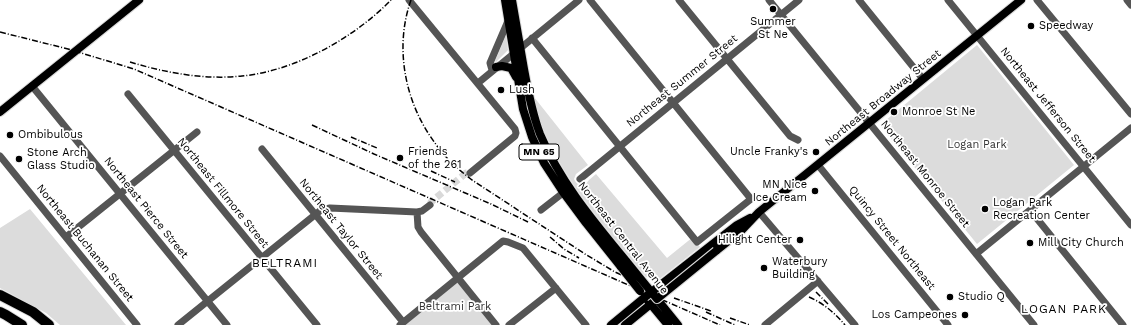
<!DOCTYPE html>
<html>
<head>
<meta charset="utf-8">
<style>
  body { margin:0 }
  canvas { display:block; background:#fff }
</style>
</head>
<body>
<canvas width="1131" height="325"></canvas>
<script>
const ctx = document.querySelector('canvas').getContext('2d');
ctx.lineJoin = 'round';
function paint(path, color) { ctx.fillStyle = color; ctx.fill(path, 'evenodd'); }
function strokePath(path, color, width, dash) { ctx.strokeStyle = color; ctx.lineWidth = width; ctx.lineCap = dash ? 'butt' : 'round'; ctx.setLineDash(dash || []); ctx.stroke(path); }
function label(font, color, halo, rows, align = 'center') {
  ctx.font = font + ' "Work Sans",sans-serif'; ctx.lineWidth = 3.5; ctx.setLineDash([]); ctx.textBaseline = 'middle'; ctx.strokeStyle = halo; ctx.fillStyle = color; for (const [text, x, y, turn = 0] of rows) {
    ctx.save(); ctx.translate(x, y); ctx.rotate((+turn || 0) * Math.PI / 180); ctx.textAlign = isNaN(turn) ? turn : align; if (halo) ctx.strokeText(text, 0, 0); ctx.fillText(text, 0, 0); ctx.restore();
  }
}
paint(new Path2D(`
  M506,35L508,50L496,62L495,61Z
  M977,45L1074,165L977,244L880,125Z
  M534,97L588,165L576,174L574,179C577,185 579,185 585,185L589,180L596,174L667,258L693,237L700,247L657,281L646,277C606,228 545,161 534,97Z
  M30,209L126,325H60L46,313L0,288V228Z
  M457,282L492,325H405Z`), '#dcdcdc');
strokePath(new Path2D(`
  M430,205L431,202L466,173H470`), '#d9d9d9', 7, [7, 3.5]);
const major = new Path2D(`
  M505,0L523,109L532,137L544,163L563,192L586,223L621,267
  M512,0C516,23 520,46 524,69C528,91 532,113 540,134C560,182 595,223 627,262
  M496,67L502,66L511,68L516,77
  M0,112L139,0
  M716,251L741,231L759,212L1021,0
  M658,287L737,225L750,218
  M648,301L668,325
  M611,325L645,297
  M625,325L657,299L678,325`);
const highway = new Path2D(`
  M0,295L33,312L49,325
  M0,312L6,315L22,325`);
strokePath(major, '#dbdbdb', 10);
strokePath(highway, '#dbdbdb', 12);
strokePath(new Path2D(`
  M409,0L515,129L516,133L515,136L470,173
  M679,0L790,136L798,140
  M769,0L1034,325
  M859,0L923,79
  M948,0L1131,225
  M1037,0L1131,114
  M1127,0L1131,5
  M532,38L697,242L751,199L590,0
  M492,70L490,63L508,21
  M478,83L579,0
  M32,86L227,325
  M128,94L317,325
  M262,149L403,322
  M0,156L137,325
  M818,165L948,325
  M580,179L799,0
  M541,210L568,189
  M1030,210L1123,325
  M417,212L418,227L421,232L496,325
  M759,212L855,325
  M66,237L197,132
  M976,254L1131,128
  M178,325L321,210L330,208L417,212L422,211L430,205
  M400,325L503,241L508,242L523,248L586,325
  M509,325L556,288
  M765,325L818,281`), '#555', 7);
strokePath(major, '#000', 8);
strokePath(highway, '#000', 10);
strokePath(new Path2D(`
  M411,0C394,48 405,103 435,143C445,158 458,169 472,180L585,254L615,272L660,292
  M0,32L68,49L134,69L720,325
  M130,62C166,73 205,80 242,76C295,71 354,38 391,0
  M312,125L374,154L491,204L528,222
  M351,137L377,148
  M431,171L455,182
  M550,237L564,249L579,258
  M816,292L828,304
  M809,297C823,303 835,313 845,325
  M674,298L711,311
  M706,312L735,325
  M730,318L750,325`), '#000', 1.5, [6, 2, 1, 2]);
const majorBridge = new Path2D(`
  M627,262L657,299L716,251
  M621,267L640,291
  M645,297L658,287`);
strokePath(majorBridge, '#dbdbdb', 10, []);
strokePath(majorBridge, '#000', 8);
for (const [x, y, r, color] of [
  [773,9,4,"#000"],
  [1031,26,4,"#000"],
  [501,90,4,"#000"],
  [894,112,4,"#000"],
  [10,135,4,"#000"],
  [816,152,4,"#000"],
  [400,158,4,"#000"],
  [19,159,4,"#000"],
  [815,191,4,"#000"],
  [985,209,4,"#000"],
  [800,240,4,"#000"],
  [1030,243,4,"#000"],
  [764,268,4,"#000"],
  [950,297,4,"#000"],
  [965,315,4,"#000"]
]) { const dot = new Path2D(); dot.arc(x, y, r, 0, 2 * Math.PI); ctx.fillStyle = color; ctx.fill(dot); strokePath(dot, '#fff', 1.5); }
for (const [x, y, w] of [
  [539,152,40]
]) { const box = new Path2D(); box.roundRect(x - w / 2, y - 8, w, 16, 3); ctx.fillStyle = '#fff'; ctx.fill(box); strokePath(box, '#000', 1); }
label('bold 10px', '#000', null, [
  ["MN 65",539,152]
]);
label('11px', '#000', '#fff', [
  ["Summer",773,22,"center"],
  ["St Ne",773,35,"center"],
  ["Speedway",1039,26],
  ["Lush",509,90],
  ["Monroe St Ne",902,112],
  ["Ombibulous",18,135],
  ["Friends",408,152],
  ["of the 261",408,165],
  ["Uncle Franky's",808,152,"right"],
  ["Stone Arch",27,153],
  ["Glass Studio",27,166],
  ["MN Nice",807,185,"right"],
  ["Ice Cream",807,198,"right"],
  ["Logan Park",993,203],
  ["Recreation Center",993,216],
  ["Hilight Center",792,240,"right"],
  ["Mill City Church",1038,243],
  ["Waterbury",772,262],
  ["Building",772,275],
  ["Studio Q",958,297],
  ["Los Campeones",957,315,"right"]
], 'left');
label('11px', '#000', '#fff', [
  ["Northeast Summer Street",682,81,-39],
  ["Northeast Broadway Street",883,98,-39],
  ["Northeast Jefferson Street",1048,105,51],
  ["Northeast Monroe Street",925,174,51],
  ["Northeast Fillmore Street",223,193,51],
  ["Northeast Pierce Street",146,208,51],
  ["Northeast Taylor Street",341,229,51],
  ["Northeast Central Avenue",623,238,52],
  ["Quincy Street Northeast",892,238,51],
  ["Northeast Buchanan Street",85,243,51]
]);
label('11px', '#333', '#fff', [
  ["Logan Park",977,145],
  ["Beltrami Park",455,307]
]);
ctx.letterSpacing = '1px';
label('12px', '#000', '#fff', [
  ["BELTRAMI",285,263],
  ["LOGAN PARK",1064,309]
]);
ctx.letterSpacing = '0px';
</script>
</body>
</html>
